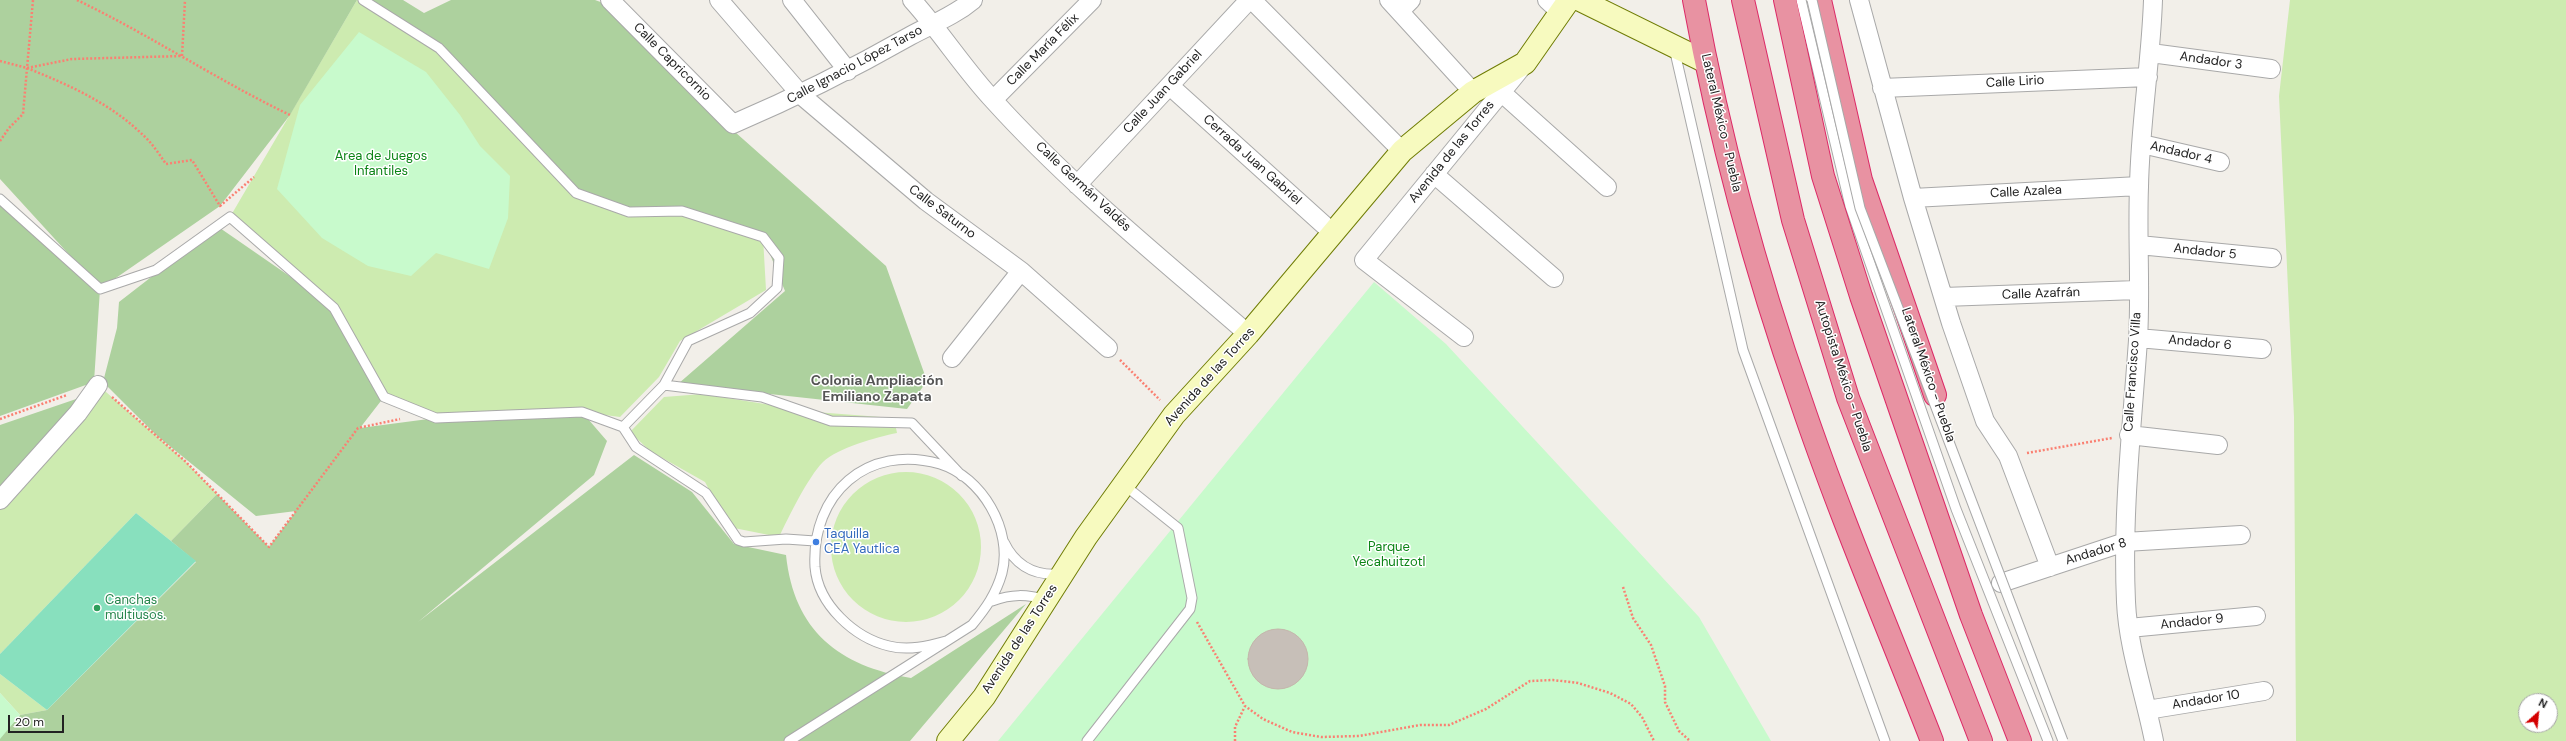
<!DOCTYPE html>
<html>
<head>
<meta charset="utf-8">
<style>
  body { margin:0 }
  #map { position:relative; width:2566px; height:741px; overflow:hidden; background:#f2efe9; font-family:"DM Sans",sans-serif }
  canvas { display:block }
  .north { position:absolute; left:2518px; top:693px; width:40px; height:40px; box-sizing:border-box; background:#fff; border:1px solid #a7a7a7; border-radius:50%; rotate:27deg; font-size:11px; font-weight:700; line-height:16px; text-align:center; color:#222 }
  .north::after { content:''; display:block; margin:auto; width:14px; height:18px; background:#d40000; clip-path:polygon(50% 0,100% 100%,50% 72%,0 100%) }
  .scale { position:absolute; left:8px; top:715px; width:56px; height:18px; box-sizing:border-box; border:2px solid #222; border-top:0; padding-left:5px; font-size:12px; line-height:14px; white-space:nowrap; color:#222; -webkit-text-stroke:3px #fff; paint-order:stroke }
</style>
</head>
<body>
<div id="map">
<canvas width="2566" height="741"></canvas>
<div class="north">N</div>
<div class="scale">20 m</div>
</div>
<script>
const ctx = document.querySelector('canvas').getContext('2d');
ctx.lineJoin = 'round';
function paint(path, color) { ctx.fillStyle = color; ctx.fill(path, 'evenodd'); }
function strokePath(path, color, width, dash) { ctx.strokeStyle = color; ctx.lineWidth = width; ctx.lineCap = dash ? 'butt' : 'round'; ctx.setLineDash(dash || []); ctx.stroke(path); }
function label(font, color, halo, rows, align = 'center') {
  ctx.font = font + ' "DM Sans",sans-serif'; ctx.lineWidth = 3; ctx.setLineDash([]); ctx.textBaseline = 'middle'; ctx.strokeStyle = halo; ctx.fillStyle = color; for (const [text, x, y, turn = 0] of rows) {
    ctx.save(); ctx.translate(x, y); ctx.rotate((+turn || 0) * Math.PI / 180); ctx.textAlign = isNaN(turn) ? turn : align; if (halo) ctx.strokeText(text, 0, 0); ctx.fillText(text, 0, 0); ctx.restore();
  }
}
paint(new Path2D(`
  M357,0H363L682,211L763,237L766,290L680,341L659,377L620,417L582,412L436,418L384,397L334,308L230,217Z
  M2290,0H2566V741H2296L2294,417L2279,96ZM2526,701H2550V725H2526Z
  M98,385L185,461L217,494L171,541L136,513L0,654V500Z
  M702,394L815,412L894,418L897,433C877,437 837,448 823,462C808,477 788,518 779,537L729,527L705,482L650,451L630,432L664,397Z
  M831 547a75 75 0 1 1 150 0a75 75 0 1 1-150 0Z
  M0,674L47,710L20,715L0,693Z`), '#cdebb0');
paint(new Path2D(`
  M0,0H357L290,115L220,206L100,289L94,382L0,416V198L96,284L0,179Z
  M363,0H403L424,13L451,0H595L606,4L726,124L886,266L927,381L907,409L678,384L785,291L763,237L682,211L629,212L576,193L439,48Z
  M217,226L327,302L384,397L360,428L436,418L582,412L607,441L594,475L418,622L634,455L692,492L734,544L786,555C794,631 839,666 911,678L1026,604L910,741H0V737L20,715L47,710L196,562L171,541L217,494L269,547L296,511L256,516L156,435L103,382L117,328L119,302Z
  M82,397L0,497V425Z`), '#add19e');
paint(new Path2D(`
  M359,32L426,72L460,115L480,146L510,176L508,218L489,269L436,253L411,276L368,266L322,238L277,189L300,105Z
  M1374,282L1446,344L1699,617L1771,741H998Z
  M0,693L20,715L0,739Z`), '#c8facc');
paint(new Path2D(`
  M136,513L196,561L47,710L0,674V654Z`), '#88e0be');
const building = new Path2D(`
  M1248 659a30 30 0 1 1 60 0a30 30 0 1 1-60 0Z`);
paint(building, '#c7bfb8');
strokePath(building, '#c4b6ab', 1);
const lane = new Path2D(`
  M363,0L439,48L576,193L629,212L682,211L763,237L779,258L777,288L750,313L688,341L664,385L762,397L831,421L912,423L962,476
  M1801,0L1850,206L1956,509L2048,741
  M1674,48L1743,350L1885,741
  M0,199L100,289L156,270L230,217L334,308L384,397L436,418L582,412L623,427L664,385
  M623,427L636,447L706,493L738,540L744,542L786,539L815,541
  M1004,542C1015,565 1034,576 1060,574
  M992,601C1012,594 1026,594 1047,600
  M789,741L972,625C986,608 996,594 1002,573C1013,530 982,477 940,464C867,443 811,494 815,567C818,605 855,638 889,646C909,651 928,646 946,641
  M1087,741L1190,609L1192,598L1178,528L1123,484`);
const street = new Path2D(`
  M610,0L733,124C794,98 852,69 910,36C932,24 954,16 973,0
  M719,0L801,95L926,201L1021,271L1108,348
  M792,0L848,71
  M912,0C941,32 964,69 994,101C1071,186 1162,259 1248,334
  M1252,0L1402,151
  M1389,0L1473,92
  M1547,0L1560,12
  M1859,0L1913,198L1951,323L1985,421L2008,456L2050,567
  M2153,0C2151,62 2140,124 2139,187C2137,238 2141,289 2138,340C2132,427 2122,514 2126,602C2128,648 2145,695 2154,741
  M1400,11L1411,0
  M2151,53L2271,69
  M1170,86L1334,234
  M1882,88L2148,77
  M1501,92L1607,187
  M993,100L1092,0
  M2142,144L2220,162
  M1434,174L1554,278
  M1077,185L1249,0
  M1913,198L2139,186
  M2139,245L2272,258
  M1944,297L2137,290
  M1464,337L1364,260L1522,67
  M2138,338L2262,349
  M952,358L1021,271
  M2129,435L2218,445
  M0,500L78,413L98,385
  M2001,583L2125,542L2241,535
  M2129,628L2256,616
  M2147,710L2264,691`);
const secondary = new Path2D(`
  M1580,0L1706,62
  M948,741L984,697L1086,537L1174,415L1248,334L1402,151L1473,92L1525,63L1569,0`);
const highway = new Path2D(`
  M1694,0C1719,136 1755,270 1801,401C1840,516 1888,628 1932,741
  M1743,0L1793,220L1848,398L1981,741
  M1785,0L1823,176L1861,296L1971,615L2020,741
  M1820,0L1861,180L1935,395`);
strokePath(lane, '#a9a9a9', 11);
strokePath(street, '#a9a9a9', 20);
strokePath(secondary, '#707d05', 24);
strokePath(highway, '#dc2a67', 24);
strokePath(new Path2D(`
  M77,0C150,35 217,80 290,115
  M0,61L27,68L72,59L182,56L185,0
  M27,68C69,85 110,103 143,135C152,143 159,154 166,164L192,160L220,206L254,177
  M0,141L9,128L23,114L33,0
  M1120,360L1160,400
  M112,397L185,461L269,547L358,428L400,419
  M0,419L67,395
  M2027,453L2112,438
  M1623,587L1633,618L1651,645L1665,686V702L1679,731L1690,741
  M1197,622L1245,706L1263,719L1292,732L1321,737L1359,736L1420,725H1449L1486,709L1530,681L1553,680L1578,683L1610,693L1631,704L1642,717L1654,741
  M1235,741V727L1245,706`), '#fa8072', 2.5, [2, 2]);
strokePath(lane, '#fff', 9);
strokePath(street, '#fff', 18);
strokePath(secondary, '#f7fabf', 22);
strokePath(highway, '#e892a2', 22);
const laneBridge = new Path2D(`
  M1812,0L1860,208L2063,741`);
strokePath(laneBridge, '#a9a9a9', 11, []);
strokePath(laneBridge, '#fff', 9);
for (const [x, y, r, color] of [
  [816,542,4,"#3f7fe0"],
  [97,608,4,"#2e9e5b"]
]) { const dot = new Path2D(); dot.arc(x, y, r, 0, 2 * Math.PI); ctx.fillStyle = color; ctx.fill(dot); strokePath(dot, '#fff', 1.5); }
label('13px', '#222', '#fff', [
  ["Calle María Félix",1043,50,-45],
  ["Andador 3",2211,61,8],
  ["Calle Capricornio",672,62,45],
  ["Calle Ignacio López Tarso",855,65,-28],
  ["Calle Lirio",2015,82,-3],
  ["Calle Juan Gabriel",1163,92,-47],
  ["Lateral México - Puebla",1721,123,77],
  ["Avenida de las Torres",1452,152,-51],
  ["Andador 4",2181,153,13],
  ["Cerrada Juan Gabriel",1252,160,42],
  ["Calle Germán Valdés",1083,187,43],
  ["Calle Azalea",2026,192,-3],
  ["Calle Saturno",942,212,37],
  ["Andador 5",2205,252,6],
  ["Calle Azafrán",2041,294,-2],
  ["Andador 6",2200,343,5],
  ["Calle Francisco Villa",2133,372,-86],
  ["Lateral México - Puebla",1928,375,71],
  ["Autopista México - Puebla",1843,376,72],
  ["Avenida de las Torres",1210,377,-48],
  ["Andador 8",2096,552,-17],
  ["Andador 9",2192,622,-6],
  ["Avenida de las Torres",1020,639,-57],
  ["Andador 10",2206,700,-9]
]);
label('13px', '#0c8416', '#fff', [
  ["Area de Juegos",381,157],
  ["Infantiles",381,172],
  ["Parque",1389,548],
  ["Yecahuitzotl",1389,563]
]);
label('13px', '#366cbe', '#fff', [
  ["Taquilla",824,535],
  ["CEA Yautlica",824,550]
], 'left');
label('13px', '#27864d', '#fff', [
  ["Canchas",105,601],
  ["multiusos.",105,616]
], 'left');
label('bold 14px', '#555', '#fff', [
  ["Colonia Ampliación",877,381],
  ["Emiliano Zapata",877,397]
]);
</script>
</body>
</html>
